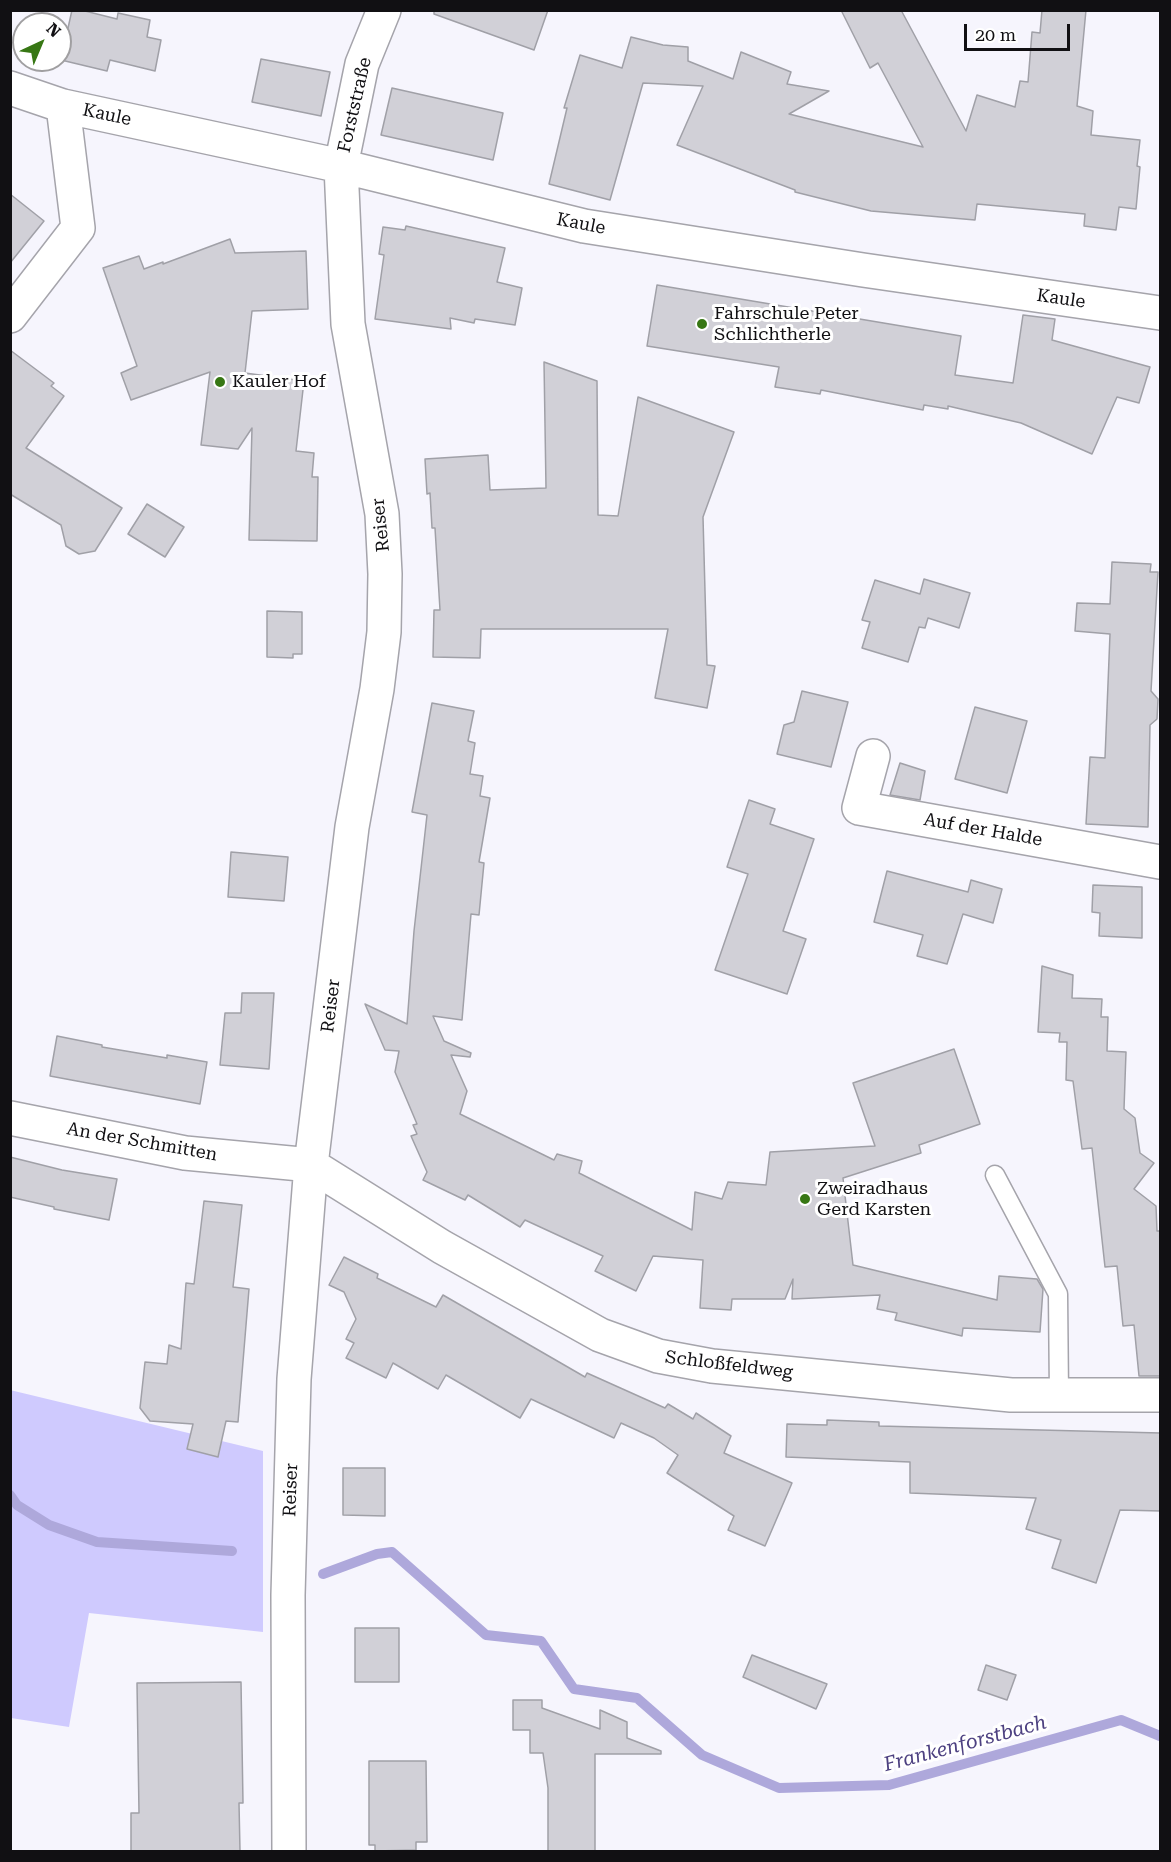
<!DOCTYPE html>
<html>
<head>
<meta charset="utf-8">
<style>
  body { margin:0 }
  #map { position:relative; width:1171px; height:1862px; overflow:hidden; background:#f6f5fd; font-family:"Roboto Serif",serif }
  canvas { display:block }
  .frame { position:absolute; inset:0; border:12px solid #111013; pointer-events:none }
  .north { position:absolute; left:12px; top:12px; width:60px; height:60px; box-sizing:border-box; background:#fff; border:2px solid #a09fa1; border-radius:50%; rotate:44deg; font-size:16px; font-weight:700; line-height:24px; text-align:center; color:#111013 }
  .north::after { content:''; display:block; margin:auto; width:21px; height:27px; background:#377714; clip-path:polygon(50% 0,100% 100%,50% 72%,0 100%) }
  .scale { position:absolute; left:964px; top:24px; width:106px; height:27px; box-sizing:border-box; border:3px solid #111013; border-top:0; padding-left:8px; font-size:18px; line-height:21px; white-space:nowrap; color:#111013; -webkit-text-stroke:4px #fff; paint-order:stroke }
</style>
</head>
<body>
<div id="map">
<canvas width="1171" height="1862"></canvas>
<div class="frame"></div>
<div class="north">N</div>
<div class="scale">20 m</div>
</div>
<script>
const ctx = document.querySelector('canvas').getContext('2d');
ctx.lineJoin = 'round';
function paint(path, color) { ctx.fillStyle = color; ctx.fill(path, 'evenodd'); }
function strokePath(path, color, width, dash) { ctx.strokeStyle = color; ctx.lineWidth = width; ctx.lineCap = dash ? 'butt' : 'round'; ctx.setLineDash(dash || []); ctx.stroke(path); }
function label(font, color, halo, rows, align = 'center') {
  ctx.font = font + ' "Roboto Serif",serif'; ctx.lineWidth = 6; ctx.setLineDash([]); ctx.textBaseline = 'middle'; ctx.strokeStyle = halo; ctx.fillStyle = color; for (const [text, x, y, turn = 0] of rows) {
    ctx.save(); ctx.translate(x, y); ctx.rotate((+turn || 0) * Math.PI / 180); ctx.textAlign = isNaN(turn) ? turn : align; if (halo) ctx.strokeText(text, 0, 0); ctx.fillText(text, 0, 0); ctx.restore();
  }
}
paint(new Path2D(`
  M10,1390L263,1451V1632L89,1613L69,1727L11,1718Z`), '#cfcafe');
strokePath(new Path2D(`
  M10,1495L17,1505L49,1525L97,1542L232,1551
  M323,1574L377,1554L392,1552L486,1635L541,1641L574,1689L637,1698L702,1755L779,1788L889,1785L1121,1720L1160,1736`), '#aea8db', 10);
const building = new Path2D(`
  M72,10H81L117,19L118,13L150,20L147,37L161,40L155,71L110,60L107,71L61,60Z
  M434,10H548L534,50L434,14Z
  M841,10H901L966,131L977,95L1015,107L1020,81L1028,82L1032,32L1040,33L1042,10H1086L1077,106L1093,111L1091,135L1140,140L1137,166L1140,167L1136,209L1119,207L1116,230L1084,226L1085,214L977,204L975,220L871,211L795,192V190L677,145L703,86L643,83L610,200L549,184L567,108H564L580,55L622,68L631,37L663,45L688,47V61L733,79L741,52L791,72L787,84L829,91L789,114L923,147L878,63L870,68Z
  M261,59L330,72L321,116L252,102Z
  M392,88L503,113L493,160L381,135Z
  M10,194L44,221L10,263Z
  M406,226L505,248L497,282L522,288L515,325L475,319L474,323L450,318L451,329L375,319L384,255L379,254L383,227L405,230Z
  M230,239L235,253L306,251L308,309L252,311L245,373L304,381L296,451L314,453L312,477H318L317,541L249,540L252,428L238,449L201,445L210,372L131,400L121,373L137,366L103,268L139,256L144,269L163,262V264Z
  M657,285L961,336L955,375L1013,383L1023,315L1055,319L1052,340L1150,367L1139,403L1117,397L1092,454L1021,423L948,406V409L924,405L923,410L821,390L820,394L775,387L779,367L647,346Z
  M10,350L54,383L51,386L64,396L26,448L122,508L95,551L79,554L66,546L61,525L10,494Z
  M544,362L597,381L598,515L618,516L638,397L734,432L703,517L707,665L715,666L707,708L655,698L668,629H481L480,658L433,657L434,610H440L435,528H432L430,493L427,494L425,459L488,455L490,490L546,488Z
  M147,504L184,527L165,557L128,534Z
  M1112,562L1151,564L1150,572H1158L1151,691L1158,699L1157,719L1150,725L1148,827L1086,824L1090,757L1105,758L1110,634L1075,631L1077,603L1110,604Z
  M924,579L970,593L959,628L928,618L925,628L919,627L908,662L862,648L870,622L862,620L875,580L920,594Z
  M267,611L302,612V654H293V658L267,657Z
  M802,691L848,702L831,767L777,754L784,725L794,722Z
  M432,703L474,711L468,741L475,743L470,774L483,776L480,796L490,798L479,862L484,863L479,915L471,914L462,1020L433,1016L444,1041L471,1053L470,1057L451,1055L467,1091L460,1114L554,1160L557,1154L582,1161L579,1173L692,1230L695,1192L722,1199L728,1182L766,1185L770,1152L875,1146L853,1083L954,1049L980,1124L919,1145L921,1153L843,1178L853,1265L997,1300L999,1276L1037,1279L1043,1289L1040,1332L963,1328L962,1336L895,1320L897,1313L877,1309L880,1295L792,1299L793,1279L785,1299H732L731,1310L700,1308L703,1260L653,1256L636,1291L595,1271L603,1256L525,1220L520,1227L468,1195L465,1200L423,1180L427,1172L411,1136L417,1134L413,1125L417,1124L395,1072L399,1051L385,1050L365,1004L407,1024L414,931L427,815L412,812Z
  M975,707L1027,721L1007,793L955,779Z
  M900,763L925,771L920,800L890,795Z
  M749,800L775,809L770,824L814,839L783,931L806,939L787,994L715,970L748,874L727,867Z
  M231,852L288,857L284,901L228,897Z
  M887,871L968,892L971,880L1002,889L993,923L963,914L947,964L917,956L923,935L874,922Z
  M1093,885L1142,887V938L1099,936L1100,913L1092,912Z
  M1042,966L1073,975L1072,998L1102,999L1101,1017H1108L1107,1051L1126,1052L1124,1109L1135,1118L1140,1153L1154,1163L1134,1189L1156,1206L1157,1231H1161V1376H1139L1134,1325L1123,1326L1117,1266L1105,1267L1092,1148L1082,1149L1073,1081L1066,1080L1067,1042H1059L1060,1033L1038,1032Z
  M242,993H274L269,1069L220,1065L225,1013H241Z
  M57,1036L102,1045V1047L167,1058V1055L207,1062L200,1104L50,1076Z
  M10,1157L62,1170L117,1179L109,1220L54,1209V1207L10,1197Z
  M204,1201L242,1205L233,1287L249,1289L238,1422L226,1421L218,1457L187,1449L193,1424L150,1421L140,1408L145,1362L167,1364L169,1345L181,1349L186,1283L194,1284Z
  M344,1257L378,1274L377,1278L436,1307L443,1295L585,1377L587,1373L665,1408L668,1404L693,1419L696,1413L731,1436L724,1453L792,1483L765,1546L728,1530L734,1516L667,1473L678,1455L654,1438L621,1423L614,1438L531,1399L520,1418L446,1375L438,1389L393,1363L386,1378L346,1358L354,1343L346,1339L356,1319L344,1292L329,1285Z
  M827,1420L879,1422V1426L1161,1433V1511L1120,1510L1096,1583L1052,1568L1061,1540L1026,1529L1036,1498L910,1493V1462L786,1457L787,1424L827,1425Z
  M343,1468H385V1516L343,1515Z
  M355,1628H399V1682H355Z
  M752,1655L827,1684L816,1709L743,1677Z
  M986,1665L1016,1675L1007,1700L978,1690Z
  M241,1682L243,1803H239L240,1851H131V1813H139L137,1683Z
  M513,1700H542V1708L600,1729V1710L627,1722V1738L661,1751V1754H595V1851H548V1788L543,1753H530V1730H513Z
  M369,1761H426L427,1842H416V1850L375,1851V1845H369Z`);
paint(building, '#d1d0d7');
strokePath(building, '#a0a0a7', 1.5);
const service = new Path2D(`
  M995,1175L1058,1294L1059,1395`);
const minor = new Path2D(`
  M10,88L63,106L341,166L584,226L863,270L1160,313
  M10,316L78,228L63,106
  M873,756L859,808L1160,862
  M10,1118L185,1153L311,1165L442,1247L600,1335L658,1356L712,1366L1011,1395H1160
  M289,1852L288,1595L294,1379L311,1165L352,827L377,689L384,632L385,574L382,514L348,324L341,166L362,64L384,10`);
strokePath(service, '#a5a4ab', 21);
strokePath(minor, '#a5a4ab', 36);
strokePath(service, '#fff', 18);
strokePath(minor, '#fff', 33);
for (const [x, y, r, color] of [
  [702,324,6,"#377714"],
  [220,382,6,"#377714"],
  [805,1199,6,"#377714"]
]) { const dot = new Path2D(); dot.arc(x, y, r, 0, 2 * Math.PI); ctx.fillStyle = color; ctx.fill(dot); strokePath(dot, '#fff', 2); }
label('18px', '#111013', '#fff', [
  ["Forststraße",355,105,-77],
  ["Kaule",107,115,12],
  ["Kaule",581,224,11],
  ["Kaule",1061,299,8],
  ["Reiser",381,525,-96],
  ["Auf der Halde",983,830,10],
  ["Reiser",331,1006,-83],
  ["An der Schmitten",142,1142,10],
  ["Schloßfeldweg",729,1365,7],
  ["Reiser",291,1490,-88]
]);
label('18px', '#111013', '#fff', [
  ["Fahrschule Peter",714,314],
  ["Schlichtherle",714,335],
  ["Kauler Hof",232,382],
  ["Zweiradhaus",817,1189],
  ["Gerd Karsten",817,1210]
], 'left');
label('italic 20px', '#4d4181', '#fff', [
  ["Frankenforstbach",965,1744,-15]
]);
</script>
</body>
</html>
